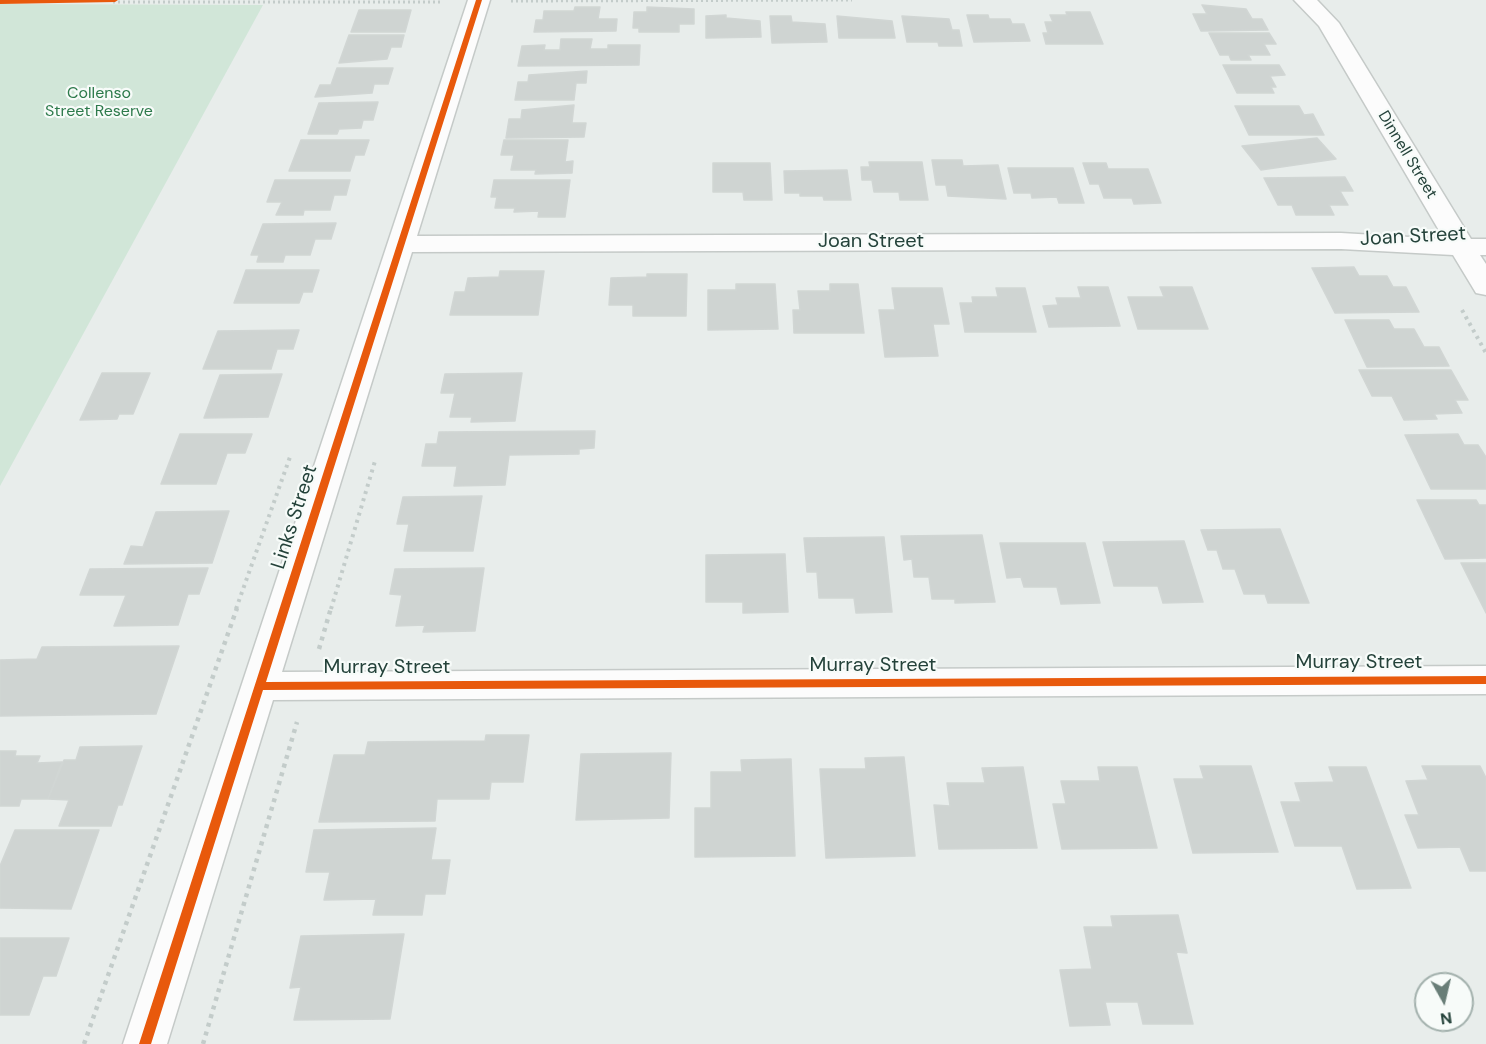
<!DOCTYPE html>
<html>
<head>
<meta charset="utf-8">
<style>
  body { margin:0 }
  #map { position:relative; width:1486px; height:1044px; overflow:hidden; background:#e8edeb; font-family:"DM Sans",sans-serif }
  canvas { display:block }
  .north { position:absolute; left:1414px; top:972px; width:60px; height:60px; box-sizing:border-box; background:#f7fbf9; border:2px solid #a3b1ad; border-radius:50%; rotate:172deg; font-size:16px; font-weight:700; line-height:24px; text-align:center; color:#24423a }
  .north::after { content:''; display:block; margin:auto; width:21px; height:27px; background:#697e78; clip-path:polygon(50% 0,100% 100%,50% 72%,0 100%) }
</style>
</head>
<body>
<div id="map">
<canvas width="1486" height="1044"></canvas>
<div class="north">N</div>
</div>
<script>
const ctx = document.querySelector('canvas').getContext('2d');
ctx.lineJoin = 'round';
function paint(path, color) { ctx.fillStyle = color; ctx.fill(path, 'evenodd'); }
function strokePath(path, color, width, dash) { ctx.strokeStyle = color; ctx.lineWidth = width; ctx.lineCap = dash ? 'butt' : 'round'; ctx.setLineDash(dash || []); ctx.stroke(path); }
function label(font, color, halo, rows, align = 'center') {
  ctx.font = font + ' "DM Sans",sans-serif'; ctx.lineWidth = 4.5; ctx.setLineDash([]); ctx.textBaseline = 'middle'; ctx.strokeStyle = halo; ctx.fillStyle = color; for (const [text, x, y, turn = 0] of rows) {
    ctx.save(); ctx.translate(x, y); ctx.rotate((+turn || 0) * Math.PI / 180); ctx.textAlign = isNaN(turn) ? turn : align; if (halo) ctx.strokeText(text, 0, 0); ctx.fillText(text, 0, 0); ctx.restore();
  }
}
paint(new Path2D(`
  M0,4L263,5L0,486Z`), '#d1e6d8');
const building = new Path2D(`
  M1202,5L1246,9L1252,19H1262L1268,30L1201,31L1193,14H1207Z
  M575,7H600L598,19H617L616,31L534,32L536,20H543L544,11H574Z
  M647,7L694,9V24H679V32H639V28H633L634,12H647Z
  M359,10H411L405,32H351Z
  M1066,12H1090L1103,44H1046L1043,33H1048L1045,22H1053L1050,15H1067Z
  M726,15V18L760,21L761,37L706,38V16Z
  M967,15H988L989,19H1010L1012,24H1024L1030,41L974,42Z
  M770,16H791L792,22L825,24L827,42L772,43Z
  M837,16L892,21L895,38H839Z
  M902,16L949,19L952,30H959L962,46H939L938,42H907Z
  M1209,33H1269L1276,44H1264L1270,55H1248L1251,60H1231L1229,55H1220Z
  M349,35H404L401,47H391L387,59L339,63Z
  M561,39H592L590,49H608V45H640L639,65L518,66L522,46L545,45L544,50H560Z
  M1223,65H1279L1285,75L1270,76L1276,87H1271L1274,93H1237Z
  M337,68H393L388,84H374L372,93L315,97L320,85H331Z
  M587,71L586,83H576L574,100H515L518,82H528L529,75Z
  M378,102L373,120H363L361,128L339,129L337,134H308L319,103Z
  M574,105L572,123H586L584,137L506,138L509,119H521L522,110Z
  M1235,106H1299L1304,115L1313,114L1324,135H1249Z
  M1317,138L1336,159L1261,170L1242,146Z
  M301,140H369L364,155H355L350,171H289Z
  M504,140H568L565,162L573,161L572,173L535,174L536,170H511L514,155H501Z
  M932,160H962L963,166L998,165L1006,199L948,196L946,185H936Z
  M869,162H922L928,200H900L899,192H874L872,180H862L861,167H870Z
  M713,163H770L772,200H744L743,192H713Z
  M1083,163H1106L1108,169H1148L1161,203L1134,204L1132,198H1104L1099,184H1090Z
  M1008,168H1073L1084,203H1059L1057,197L1032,198L1031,193H1014Z
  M847,170L851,200H824L823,196H800V193H785L784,171Z
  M1345,177L1353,191H1340L1348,205H1329L1334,215H1296L1292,205H1278L1264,178Z
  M275,180H350L346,195H334L330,210H304L303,215H276L282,202H267Z
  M494,180H570L565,217H538L539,211L514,212L515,208H495L497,197H491Z
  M336,223L331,239H315L310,255H285L283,262H257L259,255H251L263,224Z
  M1354,267L1359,276H1387L1393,287H1406L1419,312L1335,313L1312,268Z
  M246,270H319L312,292H303L299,303H234Z
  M500,271H544L538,315H450L455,292H465L468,278L499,277Z
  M647,274H687L686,316H633V305H609L611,278L647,277Z
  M736,284H775L778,329L708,330V290H736Z
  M830,284H858L864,333H794L793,310H800L798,291H830Z
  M1078,287H1108L1120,326L1049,327L1043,306L1058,305L1056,298H1081Z
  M1160,287H1192L1208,329H1138L1128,297H1164Z
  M892,288H942L949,324H933L938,356L885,357L879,310H895Z
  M996,288H1025L1036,332H965L960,303H973L972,297H998Z
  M1345,320H1389L1394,329H1414L1424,347H1439L1449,366L1367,367Z
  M299,330L293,349H277L271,369H203L218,331Z
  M1359,370H1451L1468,400H1455L1462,413L1434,414L1437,419L1404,420L1392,396H1372Z
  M102,373H150L133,414H119L117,419L80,420Z
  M522,373L515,421L471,422L472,417H450L455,393H441L445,374Z
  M282,374L268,417L204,418L220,375Z
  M595,431L594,448L579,449V454L509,455L505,485L454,486L457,466H422L426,444H437L439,432Z
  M180,434H252L245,453H227L216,484H161Z
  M1458,434L1464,445H1478L1486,457V489H1431L1405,435Z
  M482,496L473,551H404L409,524H397L403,497Z
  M1417,500H1476L1479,505H1486V558L1445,559Z
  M229,511L212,563L124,564L131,546L143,547L156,512Z
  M1280,529L1309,603H1268L1265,594H1244L1235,569H1223L1217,550H1208L1201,530Z
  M982,535L995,602L955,603V599H932L929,577H914L912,559L904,560L901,536Z
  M884,537L892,612L856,613L854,598H819L817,572H807L804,538Z
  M1184,541L1203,602L1163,603L1158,586H1114L1103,542Z
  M1000,543H1085L1100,603L1061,604L1057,587H1024L1021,577L1007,578Z
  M785,554L788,612L743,613V602H706V555Z
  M1461,563H1486V613Z
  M208,568L199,594H188L178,625L114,626L126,595H80L90,569Z
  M484,568L475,631L423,632L425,625L396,626L402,595L390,594L395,569Z
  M179,646L156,714L0,716V660L37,659L42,647Z
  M486,735H529L523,782H491L489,799H437L435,821L319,822L334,755H365L368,742L485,741Z
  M142,746L122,805H118L111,826H59L69,800L48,799L64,760H76L80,747Z
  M0,751H16L15,756H40L37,763L62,762L48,799H21L19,806H0Z
  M671,753L669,818L576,820L581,754Z
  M904,757L915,856L826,858L820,769H866L865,758Z
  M791,759L795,856L695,857V808H711V772H742L741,760Z
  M1200,766H1251L1278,852L1193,853L1174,779H1204Z
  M1422,766H1480L1486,778V871H1470L1460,847L1418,848L1405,815H1419L1406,781L1428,780Z
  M1023,767L1037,848L939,849L934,805L950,806L947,783H985L982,768Z
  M1098,767H1137L1157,848L1062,849L1053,804H1066L1061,781H1100Z
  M1329,767H1366L1411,888L1357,889L1342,846H1295L1281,802H1301L1295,783L1334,782Z
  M436,828L431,860H450L445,894H425L422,915H373L376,899L324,900L330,872H306L314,830Z
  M15,830H99L71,909L0,908V866Z
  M1178,915L1187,953L1176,952L1193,1024H1143L1138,1002H1105L1110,1025L1070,1026L1060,970L1092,969L1084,927H1113L1111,916Z
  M404,934L390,1019L294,1020L301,987L290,988L301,936Z
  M0,938H69L56,976H43L29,1015H0Z`);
paint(building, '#cfd4d2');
strokePath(building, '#d1d6d4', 1.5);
const street = new Path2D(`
  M468,0H490L417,236L1341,233L1444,239L1319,26L1294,0H1317L1339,23L1471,239H1486V255H1480L1486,264V295L1476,293L1453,255L1341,249L412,252L282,672L1486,666V694L273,700L167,1044H123Z`);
strokePath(street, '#c5cac8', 3);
strokePath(new Path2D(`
  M511,1L852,0
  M113,2H443`), '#c3ccca', 3, [2, 3]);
strokePath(new Path2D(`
  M1462,310L1486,353
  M236,609L290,457
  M331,609L375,461`), '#c3ccca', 4, [3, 4.5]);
strokePath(new Path2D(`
  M319,649L331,608
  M84,1044L237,608
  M203,1044L297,722`), '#c3ccca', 4.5, [4, 5]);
paint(street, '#fcfcfc');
paint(new Path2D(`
  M0,0H118L115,2L0,4Z
  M476,0H482L266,682L1486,676V684L263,690L151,1044H139Z`), '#e8590c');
label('16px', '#2d7a4b', '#f7fbf9', [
  ["Collenso",99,94],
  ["Street Reserve",99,112]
]);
label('16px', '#24423a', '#f7fbf9', [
  ["Dinnell Street",1407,155,59]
]);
label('20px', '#24423a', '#f7fbf9', [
  ["Joan Street",1413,237,-3],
  ["Joan Street",871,242],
  ["Links Street",295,517,-72],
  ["Murray Street",1359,663],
  ["Murray Street",873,666],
  ["Murray Street",387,668]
]);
</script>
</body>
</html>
